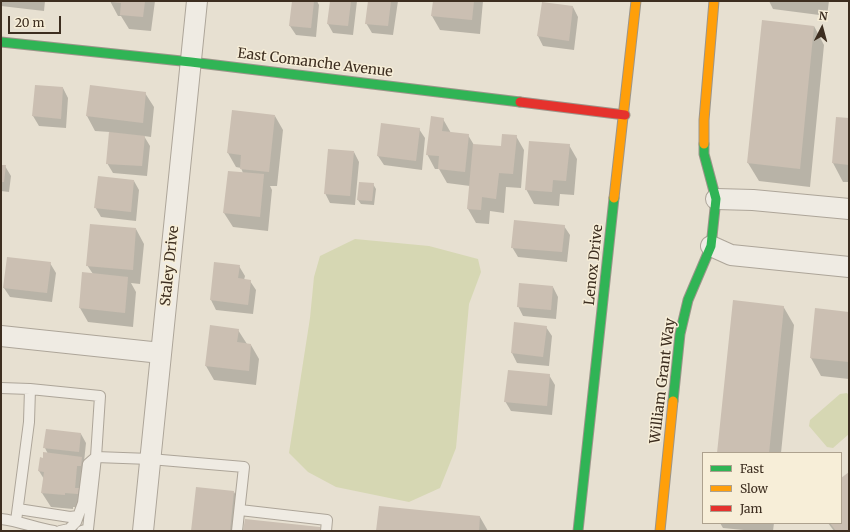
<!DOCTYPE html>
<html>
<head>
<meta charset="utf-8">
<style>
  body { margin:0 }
  #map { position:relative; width:850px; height:532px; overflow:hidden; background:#e7e0d1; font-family:Merriweather,serif }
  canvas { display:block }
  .frame { position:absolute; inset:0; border:2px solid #3d2e20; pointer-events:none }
  .legend { position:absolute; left:702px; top:452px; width:140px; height:72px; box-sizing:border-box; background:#f7eed8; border:1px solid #ada18e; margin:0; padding:5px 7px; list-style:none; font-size:12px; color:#3d2e20 }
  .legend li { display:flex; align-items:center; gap:8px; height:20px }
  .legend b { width:20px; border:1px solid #ada18e }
  .north { position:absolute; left:802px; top:8px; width:40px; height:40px; -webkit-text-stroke:3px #f7eed8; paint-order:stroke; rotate:6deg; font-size:11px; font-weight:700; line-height:16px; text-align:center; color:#3d2e20 }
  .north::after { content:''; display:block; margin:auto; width:14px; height:18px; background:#3d2e20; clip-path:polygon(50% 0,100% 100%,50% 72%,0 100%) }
  .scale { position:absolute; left:8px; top:16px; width:53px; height:18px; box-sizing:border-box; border:2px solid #3d2e20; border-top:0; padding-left:5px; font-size:12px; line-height:14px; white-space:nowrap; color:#3d2e20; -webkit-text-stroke:3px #f7eed8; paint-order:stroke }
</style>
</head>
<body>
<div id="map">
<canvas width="850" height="532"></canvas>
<div class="frame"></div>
<ul class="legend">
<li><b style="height:5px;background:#30b455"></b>Fast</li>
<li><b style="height:5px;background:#ff9f0a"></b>Slow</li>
<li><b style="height:5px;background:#e5322d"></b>Jam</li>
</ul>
<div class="north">N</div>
<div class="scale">20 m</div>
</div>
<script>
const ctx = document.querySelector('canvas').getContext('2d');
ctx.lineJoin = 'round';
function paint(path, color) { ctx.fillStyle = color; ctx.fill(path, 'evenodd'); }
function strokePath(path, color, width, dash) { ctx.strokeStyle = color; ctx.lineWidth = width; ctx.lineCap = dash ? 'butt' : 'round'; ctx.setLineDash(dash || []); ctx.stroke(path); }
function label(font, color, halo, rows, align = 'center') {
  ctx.font = font + ' Merriweather,serif'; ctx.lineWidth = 3; ctx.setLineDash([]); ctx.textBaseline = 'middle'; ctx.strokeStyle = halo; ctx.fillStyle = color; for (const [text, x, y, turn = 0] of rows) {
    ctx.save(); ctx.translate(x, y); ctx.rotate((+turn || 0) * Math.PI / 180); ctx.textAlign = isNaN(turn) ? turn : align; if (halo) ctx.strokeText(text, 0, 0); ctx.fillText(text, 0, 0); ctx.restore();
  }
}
paint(new Path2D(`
  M355,239L429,246L478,259L481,272L469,304L456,448L440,488L409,502L336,487L308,472L289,453L310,318L314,277L320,256Z
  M847,393L849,396V434L833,448L827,447L809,426L810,420L840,394Z`), '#d6d7b3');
paint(new Path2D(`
  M1,1H45L44,11L1,6Z
  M110,1H155L151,31L129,29L121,16H118Z
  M293,1H317L319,5L316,37L296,35L290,26Z
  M331,1H357L353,35L333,33L328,24Z
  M369,1H398L393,35L372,33L366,23Z
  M434,1H483L480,34L440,30L432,16Z
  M769,1H829L827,16L773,9Z
  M573,7L578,17L574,50L543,46L538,36Z
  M814,26L824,45L810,187L759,181L748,163Z
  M36,86L63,88L68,98L66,128L39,126L33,116Z
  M91,86L145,93L154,107L151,137L144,136L150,146L147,176L113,173L107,163L110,132L95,131L87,116Z
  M275,116L283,130L277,186H270L272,190L268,231L233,227L224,213L243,173L241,168L236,167L228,153Z
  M837,118L849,119V182H843L833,163Z
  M443,119L451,133L468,135L474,145L502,148L516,136L524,150L521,188L506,187L504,213L490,211L489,224L476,223L468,209L470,186L447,183L439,169H435L427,154Z
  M419,129L425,138L422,170L384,165L378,156Z
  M569,145L577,159L574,195L560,194L559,206L534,204L526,189Z
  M354,152L359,162L355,205L330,203L325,193Z
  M1,166H5L11,176L9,192L1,191Z
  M134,181L139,190L136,221L101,217L95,207Z
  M373,184L376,189L374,205L361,204L358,200Z
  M564,226L570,235L567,262L518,257L512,247Z
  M136,229L144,244L140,284L131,283L136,292L133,327L88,322L80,308L93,274L87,265Z
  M50,263L56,273L52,302L10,297L4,288Z
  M239,266L245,276L244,280L250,281L256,290L253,314L216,310L211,300Z
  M553,287L558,297L556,319L523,316L518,306Z
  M783,306L794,325L781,453H718Z
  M849,313V379L821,376L811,358Z
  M515,323L546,327L552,336L549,366L517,363L512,353Z
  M238,330L247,344L251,345L259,359L256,385L214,380L206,366Z
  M549,375L555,385L552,415L511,411L505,401Z
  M47,430L81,434L86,443L84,462L86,508L73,507V509L51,507L42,493L44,479L39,471L44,459L48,454L45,448Z
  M849,473V531H834L828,523H841V479Z
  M234,492L242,506L239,531H192Z
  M480,517L488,531H377Z
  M720,523H774L773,531H754L723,528Z`), '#0003');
paint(new Path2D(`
  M112,1H145L143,17L120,15L121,3L112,2Z
  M292,1H314L311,28L289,26Z
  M330,1H351L348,26L327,24Z
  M368,1H391L388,26L365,24Z
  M433,1H474L472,20L431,16Z
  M542,2L573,6L569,41L537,36Z
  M762,20L814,26L800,169L747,163Z
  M35,85L63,87L61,119L32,116Z
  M90,85L146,92L143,123L86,116Z
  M232,110L275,115L269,172L240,169L241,155L227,153Z
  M431,116L444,118L442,131L469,134L465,172L438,169L439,156L426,155Z
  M836,117L849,118V165L832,163Z
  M381,123L420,128L416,161L377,156Z
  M109,132L145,136L142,166L106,164Z
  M502,134L517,135L513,174L499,173L496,199L482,197L481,210L467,209L473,144L501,146Z
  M529,141L570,144L566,181L553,180L552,192L525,190Z
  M328,149L354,151L350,196L324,194Z
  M1,165H6L4,182H1Z
  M228,171L264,174L260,217L223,213Z
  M98,176L134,180L131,212L94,208Z
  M359,182L374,183L372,201L357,200Z
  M514,220L565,225L562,252L511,248Z
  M90,224L136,228L133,270L86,266Z
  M7,257L51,262L47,293L3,288Z
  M214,262L240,265L238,278L251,280L248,305L210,300Z
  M82,272L128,277L125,313L79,308Z
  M519,283L553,286L551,310L517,307Z
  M733,300L784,306L769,453H717Z
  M815,308L849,312V362L810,358Z
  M514,322L547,326L543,357L511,353Z
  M210,325L239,329L237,342L251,344L249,371L205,366Z
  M508,370L550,374L547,406L504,402Z
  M46,429L81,433L79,452L43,448Z
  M43,452L82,457L81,466H77L75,488H79L78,494L65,493V495L41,493L44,472L38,471L40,457L43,458Z
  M849,472V531H836L830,523H841V478Z
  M196,487L234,491L230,531H191Z
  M379,506L480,516L479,531H376Z
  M245,519L320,527V531H243Z`), '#cbbfb2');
const lane = new Path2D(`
  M1,388L30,389L100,396L96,457L88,529L82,531
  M18,509L70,517L78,516
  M240,510L327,520L326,531
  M1,519C19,521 36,528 54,531
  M16,521L29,422L30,389
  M60,531L69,529L76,522L83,503L88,464L96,457L150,459L244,467L237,531`);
const street = new Path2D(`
  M716,199L753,200L849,209
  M711,246L731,255L849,267
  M1,336L161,353
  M143,531L197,1`);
const fast = new Path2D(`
  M1,42L191,62L520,102
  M673,401L680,334L688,300L711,246L716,199L704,154V144
  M578,531L614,198`);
const slow = new Path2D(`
  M704,144V120L714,1
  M614,198L636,1
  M660,531L673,401`);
const jam = new Path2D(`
  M520,102L625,115`);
strokePath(lane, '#ada599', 12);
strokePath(street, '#ada599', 22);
strokePath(fast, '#9c958a', 11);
strokePath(slow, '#9c958a', 11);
strokePath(jam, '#9c958a', 11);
strokePath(lane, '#efebe3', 10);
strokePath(street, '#efebe3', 20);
strokePath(fast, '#30b455', 9);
strokePath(slow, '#ff9f0a', 9);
strokePath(jam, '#e5322d', 9);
label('14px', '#3d2e20', '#f7eed8', [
  ["East Comanche Avenue",315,63,7],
  ["Lenox Drive",594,265,-84],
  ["Staley Drive",170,266,-84],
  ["William Grant Way",663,381,-83]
]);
</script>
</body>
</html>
